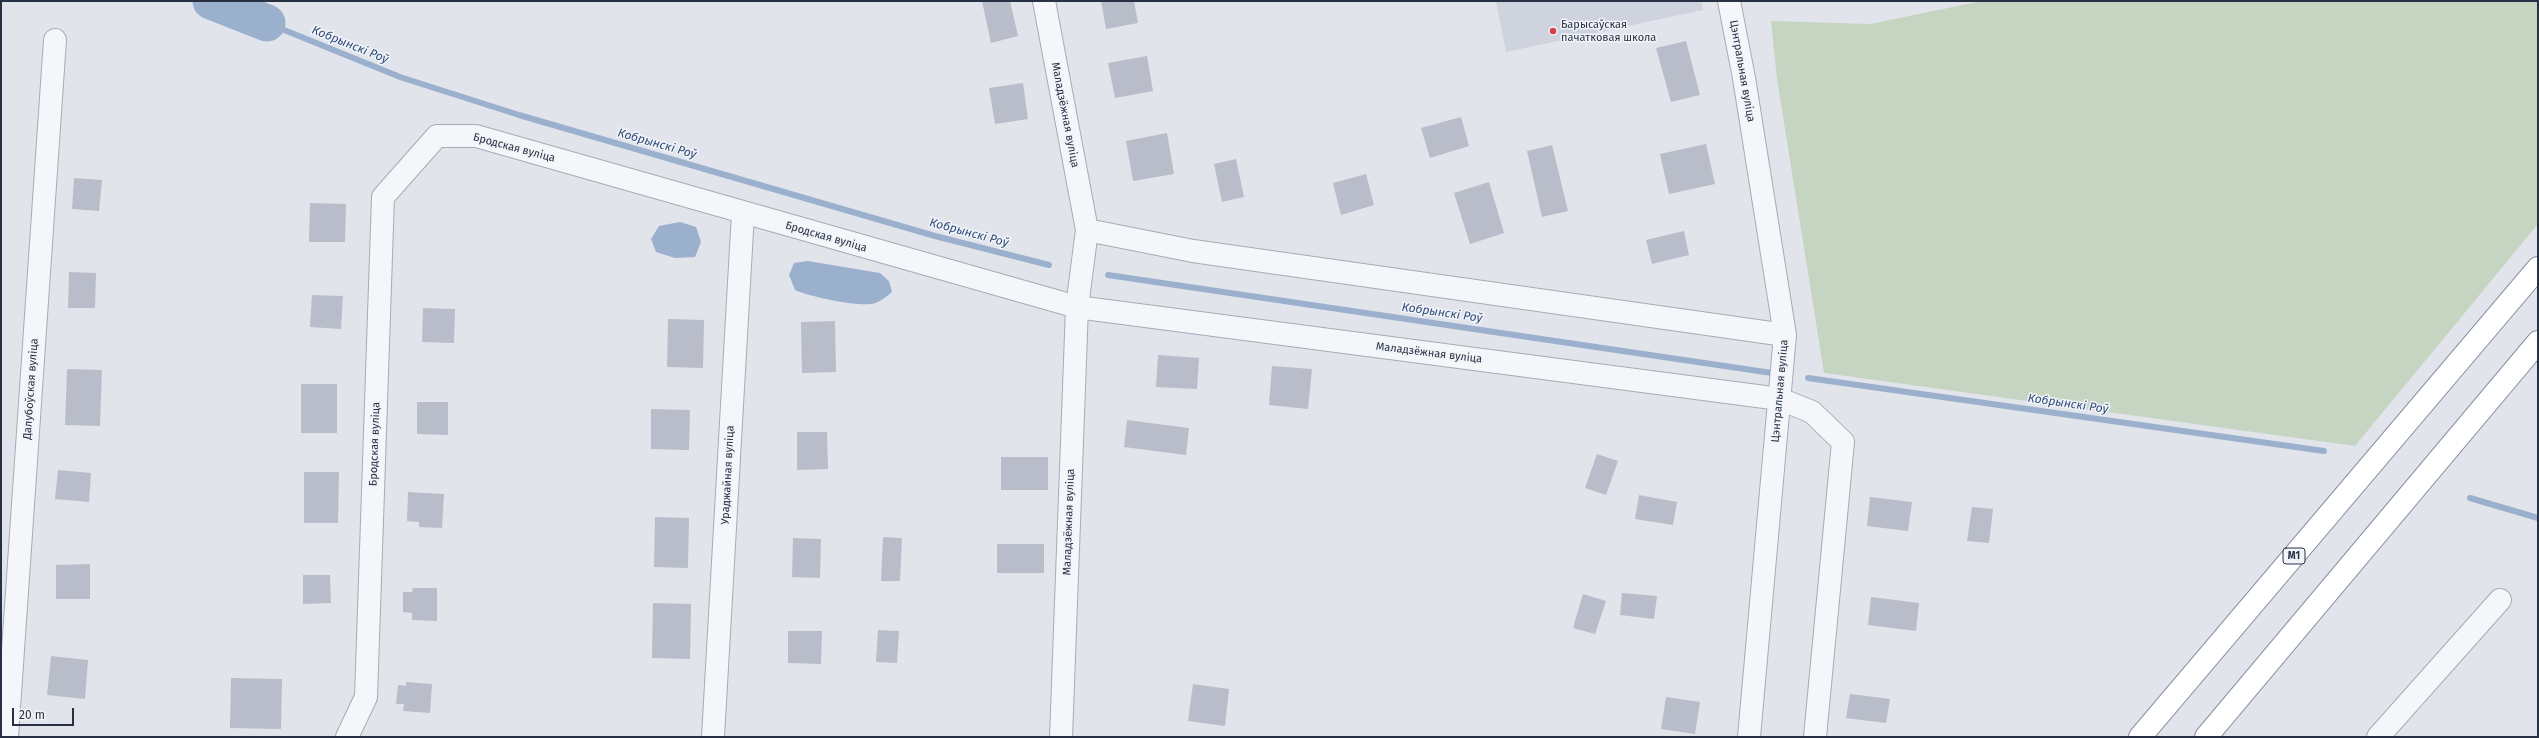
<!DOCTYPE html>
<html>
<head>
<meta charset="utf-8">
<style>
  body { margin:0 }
  #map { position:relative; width:2539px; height:738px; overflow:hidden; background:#e1e4eb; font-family:"Fira Sans",sans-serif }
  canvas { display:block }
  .frame { position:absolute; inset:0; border:2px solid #283144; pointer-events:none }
  .scale { position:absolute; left:12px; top:708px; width:62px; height:18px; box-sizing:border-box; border:2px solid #283144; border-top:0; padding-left:5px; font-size:12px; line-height:14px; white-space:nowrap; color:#283144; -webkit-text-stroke:3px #f1f4f8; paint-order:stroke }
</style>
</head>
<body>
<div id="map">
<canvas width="2539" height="738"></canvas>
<div class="frame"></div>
<div class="scale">20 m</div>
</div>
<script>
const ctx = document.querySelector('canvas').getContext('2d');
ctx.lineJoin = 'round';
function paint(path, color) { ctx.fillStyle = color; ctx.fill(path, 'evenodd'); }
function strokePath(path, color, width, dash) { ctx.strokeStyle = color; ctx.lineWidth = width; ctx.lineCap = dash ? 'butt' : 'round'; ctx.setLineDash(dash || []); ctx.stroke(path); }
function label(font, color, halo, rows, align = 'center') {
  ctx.font = font + ' "Fira Sans",sans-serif'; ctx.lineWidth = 3; ctx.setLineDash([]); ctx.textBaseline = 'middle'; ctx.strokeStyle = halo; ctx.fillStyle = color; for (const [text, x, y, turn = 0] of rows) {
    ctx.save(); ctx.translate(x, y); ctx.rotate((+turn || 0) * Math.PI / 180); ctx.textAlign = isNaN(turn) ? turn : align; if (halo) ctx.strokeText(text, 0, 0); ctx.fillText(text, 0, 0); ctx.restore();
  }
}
paint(new Path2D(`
  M1496,1H1702L1703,10L1506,52Z`), '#cfd3dd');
paint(new Path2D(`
  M1982,1H2538V224L2355,446L1824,373L1777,79L1771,21L1870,24Z`), '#c6d5c2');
paint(new Path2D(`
  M680,222L696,227L701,242L695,257L675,258L656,252L651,239L659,226Z
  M808,261L880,273L889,281L892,292C886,297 879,303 871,304C854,306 811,297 795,290L789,275L794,263Z`), '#9ab0cd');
strokePath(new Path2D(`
  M267,23L400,77L519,115L935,236L1049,265
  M1108,275L1772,373
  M1808,378L2324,451
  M2470,498L2538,518`), '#9ab0cd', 6);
strokePath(new Path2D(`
  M211,1L267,23`), '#9ab0cd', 37);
paint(new Path2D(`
  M982,1H1010L1018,36L991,43Z
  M1101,1H1134L1138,23L1106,29Z
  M1686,41L1700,95L1671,102L1656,48Z
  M1147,56L1153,91L1115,98L1108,63Z
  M1023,83L1028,119L995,124L989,88Z
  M1461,117L1469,146L1430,158L1421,128Z
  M1167,133L1174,174L1133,181L1126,141Z
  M1706,144L1715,184L1669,194L1660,154Z
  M1552,145L1568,211L1542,217L1527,151Z
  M1236,159L1244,197L1222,202L1214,164Z
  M1366,174L1374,205L1341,215L1333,183Z
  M74,178L102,180L99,211L72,209Z
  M1489,182L1504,233L1470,244L1454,193Z
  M310,203L346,204L345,242H309Z
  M1684,231L1689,255L1652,264L1646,240Z
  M69,272L96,273L95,308H68Z
  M312,295L343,296L341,329L310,327Z
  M423,308L455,309L454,343L422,342Z
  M668,319L704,320L703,368L667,367Z
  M835,321L836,372L802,373L801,322Z
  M1158,355L1199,358L1197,389L1156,387Z
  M1272,366L1312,369L1308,409L1269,405Z
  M67,369L102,370L100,426L65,425Z
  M301,384H337V433H301Z
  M417,402H448V435L417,434Z
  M651,409L690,410L689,450L651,449Z
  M1127,420L1189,428L1186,455L1124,447Z
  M797,432H827L828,469L797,470Z
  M1597,454L1618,461L1606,495L1585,488Z
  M1001,457H1048V490H1001Z
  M58,470L91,473L89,502L55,499Z
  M304,472H339L338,523H304Z
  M408,492L444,494L442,528L419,527V522L407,521Z
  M1639,495L1677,502L1673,525L1635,519Z
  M1870,497L1912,502L1908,531L1867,526Z
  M1972,507L1993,509L1989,543L1967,541Z
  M655,517L689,518L688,568L654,567Z
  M883,537L902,538L900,581H881Z
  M793,538L821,539L820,578L792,577Z
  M997,544H1044V573H997Z
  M90,564V599H56V565Z
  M303,575H330L331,603L303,604Z
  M413,588H437V621L412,620V613L403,612V592H412Z
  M1622,593L1657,596L1654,619L1620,615Z
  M1583,594L1606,601L1595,634L1573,628Z
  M1871,597L1919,603L1916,631L1868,625Z
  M653,603L691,604L690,659L652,658Z
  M878,630L899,631L897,663L876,662Z
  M788,631H822L821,664L788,663Z
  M51,656L88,660L85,699L47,695Z
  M231,678L282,679L281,729L230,728Z
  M406,682L432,684L430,713L403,711L404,704H396L398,685L406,686Z
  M1193,684L1229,689L1225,726L1188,721Z
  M1850,694L1890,699L1886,723L1846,718Z
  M1666,697L1700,702L1695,734L1661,729Z`), '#b8bdc9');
const minor = new Path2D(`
  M1044,1L1087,230L1077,307L1061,737
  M1729,1L1744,78L1785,335L1749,737
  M1087,230L1193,251L1785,335
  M7,737L55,40
  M347,737L366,697L383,197L437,136H476L1077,307L1780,399L1812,412L1843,442L1815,737
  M713,737L743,213
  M2378,737L2500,600`);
const highway = new Path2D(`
  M2140,737L2538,268
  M2206,737L2538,342`);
strokePath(minor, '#a6abb6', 24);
strokePath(highway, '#8790a3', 24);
strokePath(minor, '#f4f6f9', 22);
strokePath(highway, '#fff', 22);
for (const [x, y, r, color] of [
  [1553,31,4,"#d73f4c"]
]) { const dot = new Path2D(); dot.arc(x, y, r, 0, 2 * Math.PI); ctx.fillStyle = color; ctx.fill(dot); strokePath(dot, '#f1f4f8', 1.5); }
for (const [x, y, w] of [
  [2294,556,22]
]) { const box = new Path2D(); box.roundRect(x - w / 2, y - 8, w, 16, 3); ctx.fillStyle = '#f1f4f8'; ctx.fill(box); strokePath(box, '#283144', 1); }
label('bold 10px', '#283144', null, [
  ["М1",2294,556]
]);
label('11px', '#283144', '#f1f4f8', [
  ["Барысаўская",1561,25],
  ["пачатковая школа",1561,38]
], 'left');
label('11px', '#283144', '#f1f4f8', [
  ["Цэнтральная вуліца",1742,71,80],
  ["Маладзёжная вуліца",1065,115,79],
  ["Бродская вуліца",514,148,15],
  ["Бродская вуліца",826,237,16],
  ["Маладзёжная вуліца",1429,353,7],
  ["Далубоўская вуліца",31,389,-86],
  ["Цэнтральная вуліца",1780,391,-85],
  ["Бродская вуліца",375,444,-88],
  ["Ураджайная вуліца",728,475,-87],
  ["Маладзёжная вуліца",1069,522,-88]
]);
label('italic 12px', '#2f4c7b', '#f1f4f8', [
  ["Кобрынскі Роў",350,45,22],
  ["Кобрынскі Роў",657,144,16],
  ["Кобрынскі Роў",969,233,15],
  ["Кобрынскі Роў",1442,313,8],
  ["Кобрынскі Роў",2068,404,8]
]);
</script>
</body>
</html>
